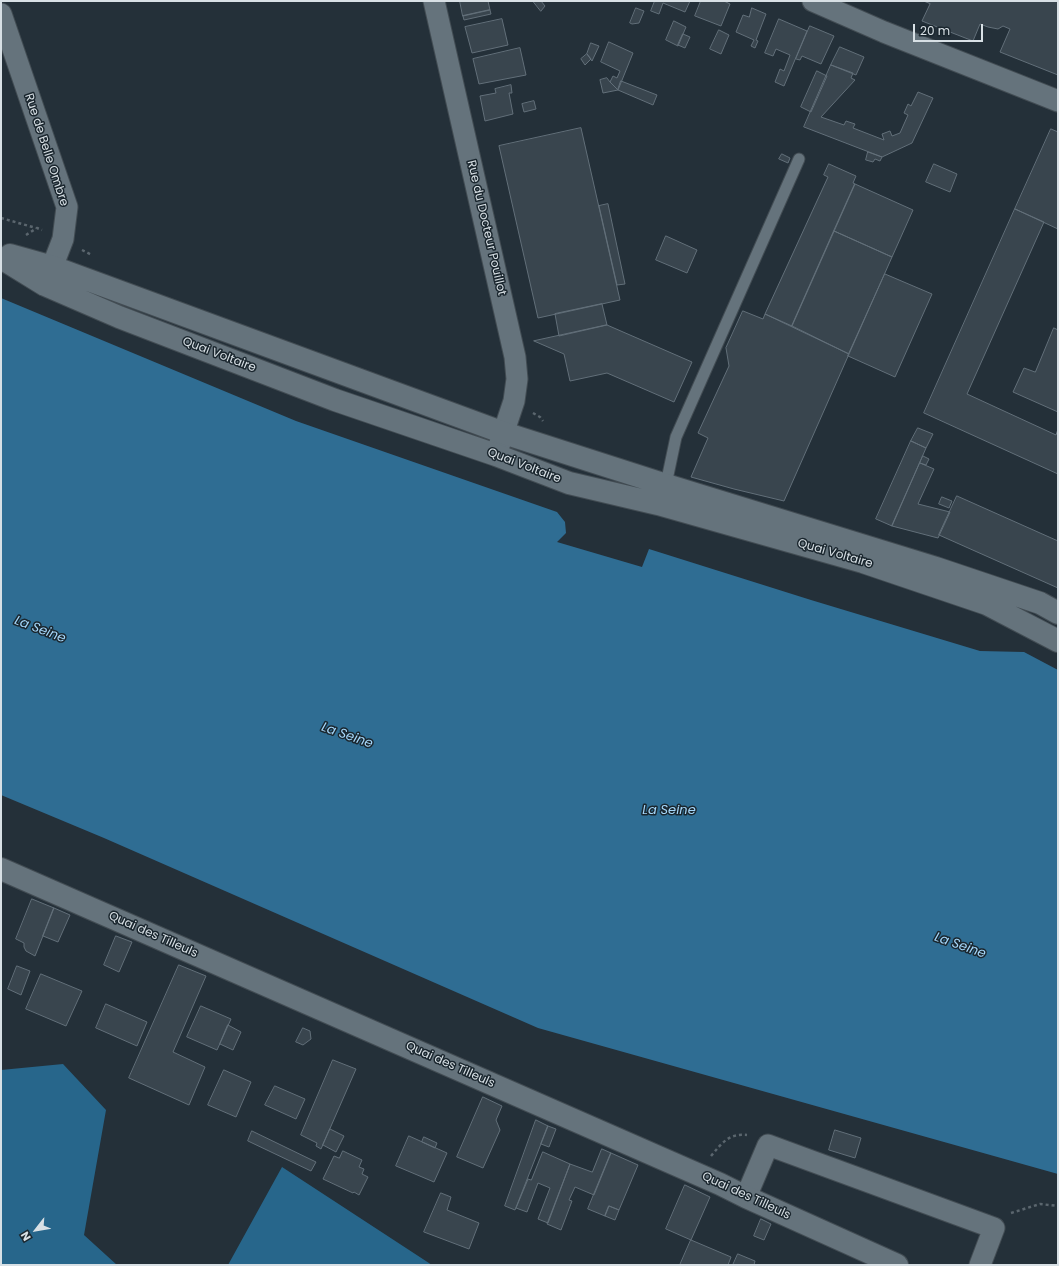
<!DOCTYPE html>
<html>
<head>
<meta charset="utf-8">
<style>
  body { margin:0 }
  #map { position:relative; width:1059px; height:1266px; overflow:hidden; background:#243039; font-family:Poppins,sans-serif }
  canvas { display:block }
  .frame { position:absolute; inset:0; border:2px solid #d8e0e5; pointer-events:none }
  .north { position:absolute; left:16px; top:1210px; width:40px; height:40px; -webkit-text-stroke:3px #1a262e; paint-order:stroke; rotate:239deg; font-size:11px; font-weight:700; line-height:16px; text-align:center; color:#d8e0e5 }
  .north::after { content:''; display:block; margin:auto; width:14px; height:18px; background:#d8e0e5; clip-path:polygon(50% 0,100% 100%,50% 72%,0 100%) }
  .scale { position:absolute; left:913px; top:24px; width:70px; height:18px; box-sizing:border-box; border:2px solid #d8e0e5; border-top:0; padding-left:5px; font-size:12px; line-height:14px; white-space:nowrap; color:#d8e0e5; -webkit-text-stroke:3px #1a262e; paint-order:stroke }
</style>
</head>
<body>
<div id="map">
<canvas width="1059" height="1266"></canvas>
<div class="frame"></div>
<div class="north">N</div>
<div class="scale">20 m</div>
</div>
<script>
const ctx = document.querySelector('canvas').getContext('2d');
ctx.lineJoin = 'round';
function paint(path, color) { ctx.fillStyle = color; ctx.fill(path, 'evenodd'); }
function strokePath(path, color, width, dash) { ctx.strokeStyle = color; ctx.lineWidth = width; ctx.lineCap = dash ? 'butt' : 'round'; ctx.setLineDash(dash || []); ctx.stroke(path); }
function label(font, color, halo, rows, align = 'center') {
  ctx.font = font + ' Poppins,sans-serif'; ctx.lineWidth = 3; ctx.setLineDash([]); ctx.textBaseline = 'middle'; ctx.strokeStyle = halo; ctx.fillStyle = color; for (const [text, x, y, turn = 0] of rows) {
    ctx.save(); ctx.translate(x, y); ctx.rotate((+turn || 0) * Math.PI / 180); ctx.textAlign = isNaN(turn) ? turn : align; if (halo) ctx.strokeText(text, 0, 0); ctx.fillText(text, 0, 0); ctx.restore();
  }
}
paint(new Path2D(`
  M63,1064L106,1110L84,1235L117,1265H1V1070Z
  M282,1167L432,1265H228Z`), '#27668b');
paint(new Path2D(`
  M1,298L296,421L557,512L565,522L566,533L557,542L642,567L649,549L811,600L980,651L1024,652L1058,670V1174L538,1028L104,838L1,795Z`), '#2f6d93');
const building = new Path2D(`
  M460,1H488L490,10L463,16Z
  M533,1H541L545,6L541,11Z
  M655,1H690L685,12L663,3L659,14L651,11Z
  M701,1H724L730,4L721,26L695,16Z
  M924,1H1058V75L1000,52L1010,29L1003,26L998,29L988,27L980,24L973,41L922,21L930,4Z
  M636,8L644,11L639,23L632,24L630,23Z
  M752,8L766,14L756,40L758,41L755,48L751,46L754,40L736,32L743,15L749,17Z
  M490,10L491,14L464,20L463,16Z
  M502,19L508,45L472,53L465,27Z
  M779,19L807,31L784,86L775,82L780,69L784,71L790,55L776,49L773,56L765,53Z
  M674,21L686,27L678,46L666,40Z
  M810,26L834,36L821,64L802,56L800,60L796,59Z
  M719,30L729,35L721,54L710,49Z
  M683,34L690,37L685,48L678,45Z
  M609,42L633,53L618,90L610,82L613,76L617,78L620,71L601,62Z
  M591,43L599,46L592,61L587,54Z
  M840,47L864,57L856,75L831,65Z
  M520,48L526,75L479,84L473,59Z
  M587,54L591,59L585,65L581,59Z
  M831,65L853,73L851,78L855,80L821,117L844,125L846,121L855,124L853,128L884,140L882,134L890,131L892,136L900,133L908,115L904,113L908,104L911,106L918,92L933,98L912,143L882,157L804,127Z
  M817,71L827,76L811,112L801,107Z
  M607,78L610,82L618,90L603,93L600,80Z
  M621,81L657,95L653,105L618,90Z
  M511,85L512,93H509L513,114L485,121L480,96L496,93L495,89Z
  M534,101L536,109L524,112L522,104Z
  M581,128L620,300L538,318L499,146Z
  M1051,129L1058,132V229L1015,209Z
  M868,152L882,157L880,161L875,159L873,162L866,160Z
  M782,154L790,158L788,163L779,159Z
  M829,164L856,176L853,183L855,184L792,326L765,314L828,177L824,175Z
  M934,164L957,174L950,192L926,182Z
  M855,184L913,210L892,257L834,231Z
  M608,204L625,284L617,285L599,206Z
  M1015,209L1044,222L967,394L1056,435L1058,429V474L924,413Z
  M834,231L892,257L849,354L792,326Z
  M666,236L697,250L687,273L656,260Z
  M885,274L932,294L895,377L848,356Z
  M602,304L607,325L559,336L555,314Z
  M743,311L763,319L765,314L849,354L784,501L734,489L691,477L708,438L698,433L729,366L726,348Z
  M607,325L692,362L674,402L607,373L570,381L564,354L534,341Z
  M1054,328L1058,330V412L1013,392L1024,368L1035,372Z
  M918,428L933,434L926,448L911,441Z
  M911,441L926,448L892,526L876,519Z
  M923,456L929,459L926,465L920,463Z
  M920,463L934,469L918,504L950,512L938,538L892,526Z
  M957,496L1058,541V588L939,535Z
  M942,497L952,501L949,508L939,504Z
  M32,899L54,908L35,956L26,951L24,947V943L16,939Z
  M54,908L70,915L58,942L43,936Z
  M116,936L132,942L119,972L104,965Z
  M179,965L206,976L173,1052L205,1067L189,1105L129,1078Z
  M17,966L30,971L21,995L8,989Z
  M41,974L82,991L66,1026L26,1009Z
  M106,1004L147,1022L137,1046L96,1028Z
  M201,1006L231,1019L217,1050L187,1037Z
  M228,1025L241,1032L233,1050L220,1044Z
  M303,1028L310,1031L311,1039L303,1045L296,1042Z
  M333,1060L356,1069L321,1149L316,1146L317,1143L301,1135Z
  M224,1070L251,1082L236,1117L208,1105Z
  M275,1086L305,1099L296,1119L265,1105Z
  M483,1097L502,1106L496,1120L500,1130L483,1168L457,1157Z
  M536,1120L548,1126L515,1210L505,1206Z
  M548,1126L556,1129L549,1147L541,1144Z
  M330,1129L344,1136L336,1152L323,1145Z
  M835,1130L861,1138L855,1158L829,1150Z
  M252,1131L316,1162L311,1171L248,1141Z
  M409,1136L447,1153L434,1182L396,1166Z
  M424,1137L437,1143L435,1148L422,1142Z
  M602,1149L611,1153L594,1195L575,1187L569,1200L572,1201L561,1230L547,1224L570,1164L592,1172Z
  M343,1151L362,1160L359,1167L364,1169L362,1174L368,1177L359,1195L354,1192L353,1193L323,1179L334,1156L339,1158Z
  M543,1152L570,1164L548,1223L538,1219L550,1188L538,1183L527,1212L516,1208L528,1179L531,1180Z
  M611,1153L638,1165L619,1210L609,1206L605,1216L588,1209Z
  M685,1185L710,1197L691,1240L666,1229Z
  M441,1193L451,1197L447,1210L479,1223L469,1249L424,1232Z
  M609,1206L619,1210L615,1220L605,1216Z
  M761,1219L771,1224L764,1240L754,1236Z
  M691,1240L731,1257L728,1265H680Z
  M738,1254L755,1261L754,1265H733Z`);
paint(building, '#39454e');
strokePath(building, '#626f79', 1);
const service = new Path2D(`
  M665,489L676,437L799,159`);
const minor = new Path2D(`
  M434,1L515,357L517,379L514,401L496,455
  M813,1L884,32L1058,101
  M1,14L67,207L63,239L46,283
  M746,1197L768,1145L994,1228L980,1265`);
const tertiary = new Path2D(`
  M10,255L53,267L504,433L666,485L936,568L1040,603L1058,613
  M1,258L45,285L119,317L335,400L496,455L569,483L658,504L863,562L987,604L1058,641
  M1,869L720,1184L746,1197L897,1265`);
strokePath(service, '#424c53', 13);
strokePath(minor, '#424c53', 23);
strokePath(tertiary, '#424c53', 24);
strokePath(new Path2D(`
  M1,218L36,228
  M26,235L37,228L42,230
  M82,250L92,255
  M533,413L540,417L543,421
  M711,1156C722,1143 729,1133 747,1135
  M1011,1213L1040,1204L1058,1206`), '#5b666e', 2.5, [3, 3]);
strokePath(service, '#65737c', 11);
strokePath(minor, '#65737c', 21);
strokePath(tertiary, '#65737c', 22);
label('12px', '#d8e0e5', '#1a262e', [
  ["Rue de Belle Ombre",46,150,72],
  ["Rue du Docteur Pouillot",486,228,77],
  ["Quai Voltaire",219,355,21],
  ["Quai Voltaire",524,466,21],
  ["Quai Voltaire",835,554,16],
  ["Quai des Tilleuls",153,935,24],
  ["Quai des Tilleuls",450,1065,24],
  ["Quai des Tilleuls",746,1196,25]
]);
label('italic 13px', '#a5d7fa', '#1a262e', [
  ["La Seine",40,630,21],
  ["La Seine",347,736,19],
  ["La Seine",669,811],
  ["La Seine",960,946,19]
]);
</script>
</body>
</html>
